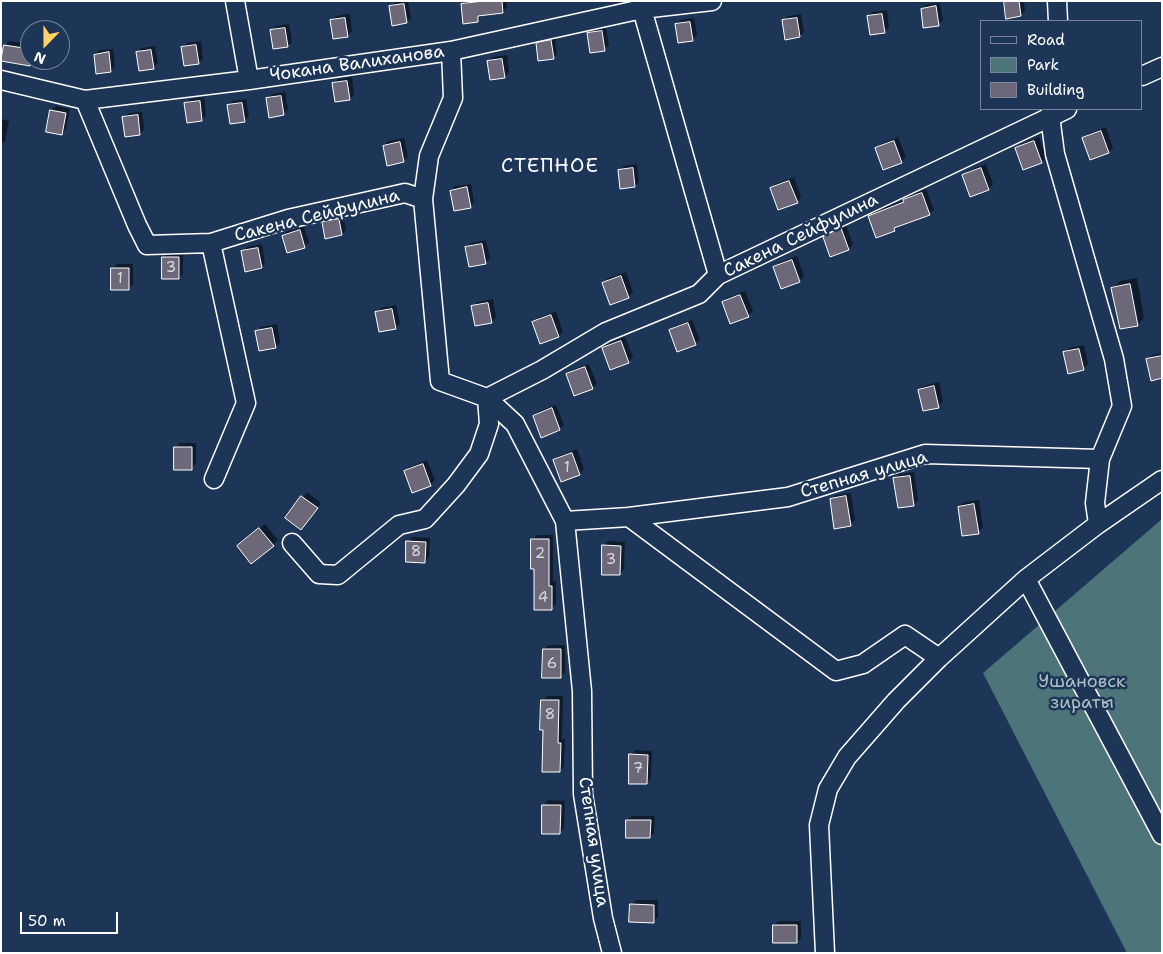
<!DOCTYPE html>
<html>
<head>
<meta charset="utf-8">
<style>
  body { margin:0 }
  #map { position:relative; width:1163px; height:954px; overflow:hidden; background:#1d3557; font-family:"Shantell Sans",sans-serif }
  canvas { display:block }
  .frame { position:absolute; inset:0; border:2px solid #fff; pointer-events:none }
  .legend { position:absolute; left:980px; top:20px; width:162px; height:90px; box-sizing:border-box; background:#1d3557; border:1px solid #77869a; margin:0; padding:6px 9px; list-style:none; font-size:15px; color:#fff }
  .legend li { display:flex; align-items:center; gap:10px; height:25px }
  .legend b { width:25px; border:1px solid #77869a }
  .north { position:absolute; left:20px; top:20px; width:50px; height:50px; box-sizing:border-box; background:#1d3557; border:1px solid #77869a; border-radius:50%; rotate:202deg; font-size:14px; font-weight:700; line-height:20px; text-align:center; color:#fff }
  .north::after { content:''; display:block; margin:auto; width:18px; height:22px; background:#ffd166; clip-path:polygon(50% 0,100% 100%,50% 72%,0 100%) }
  .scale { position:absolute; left:20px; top:912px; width:98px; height:22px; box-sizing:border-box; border:2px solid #fff; border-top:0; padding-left:6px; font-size:15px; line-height:18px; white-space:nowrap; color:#fff; -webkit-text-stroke:4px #1d3557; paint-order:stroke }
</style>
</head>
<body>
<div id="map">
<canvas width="1163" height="954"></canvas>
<div class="frame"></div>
<ul class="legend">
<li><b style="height:6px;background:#1d3557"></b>Road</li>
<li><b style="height:14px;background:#4c7479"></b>Park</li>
<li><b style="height:14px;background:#6c6877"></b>Building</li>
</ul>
<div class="north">N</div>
<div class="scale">50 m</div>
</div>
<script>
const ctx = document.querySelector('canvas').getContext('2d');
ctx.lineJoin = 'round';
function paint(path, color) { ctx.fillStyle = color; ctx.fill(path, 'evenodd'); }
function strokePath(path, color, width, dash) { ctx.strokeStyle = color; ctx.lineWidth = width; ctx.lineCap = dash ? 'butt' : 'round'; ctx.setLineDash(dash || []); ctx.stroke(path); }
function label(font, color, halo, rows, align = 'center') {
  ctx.font = font + ' "Shantell Sans",sans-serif'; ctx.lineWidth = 5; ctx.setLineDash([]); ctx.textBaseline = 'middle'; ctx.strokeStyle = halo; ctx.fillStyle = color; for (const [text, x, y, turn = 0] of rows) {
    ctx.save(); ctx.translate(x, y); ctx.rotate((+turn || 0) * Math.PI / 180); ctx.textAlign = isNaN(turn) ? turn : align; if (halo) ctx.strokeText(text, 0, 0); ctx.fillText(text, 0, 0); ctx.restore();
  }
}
paint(new Path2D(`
  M1162,519V953H1127L983,673Z`), '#4c7479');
paint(new Path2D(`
  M408,1L411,18L406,22L390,7L395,2Z
  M466,1H506L507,7L503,12L482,14L478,21L462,5Z
  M1005,1H1024L1025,11L1021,15Z
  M940,3L943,20L938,24L922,9L927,4Z
  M887,10L889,28L884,32L868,16L873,12Z
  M350,14L352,31L348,36L332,21L336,16Z
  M801,14L804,32L799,36L783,21L788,16Z
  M694,18L697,35L692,40L676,25L681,20Z
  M289,24L292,42L287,46L271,30L276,26Z
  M606,27L609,45L604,49L588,34L593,29Z
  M555,36L557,54L553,58L537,44L542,39Z
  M9,41L30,44V60L43,61L39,66L3,60L5,46Z
  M201,41L203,59L198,63L183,48L187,43Z
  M155,46L158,63L153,68L137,52L142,48Z
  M113,49L115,66L111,71L95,55L99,50Z
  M507,55L509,72L504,77L489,61L493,57Z
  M352,77L354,95L350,99L334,84L338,79Z
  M285,92L288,110L283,114L267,99L272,94Z
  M204,97L206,115L202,119L186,104L190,99Z
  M246,99L249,116L244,121L228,105L233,101Z
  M56,106L70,109L66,129L61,134L51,111Z
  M142,112L144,129L140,134L124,118L128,113Z
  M1,119L9,121L5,141L1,145Z
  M1106,127L1113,148L1109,152L1091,159L1084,139L1088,134Z
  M898,137L906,157L901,162L876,148L881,144Z
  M1039,137L1046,157L1042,162L1016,148L1021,144Z
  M404,138L408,157L403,161L384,146L388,141Z
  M637,164L639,182L635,186L619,171L624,166Z
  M986,164L993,184L988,189L963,175L968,171Z
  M794,177L801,197L797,202L772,188L776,184Z
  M471,184L474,202L470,206L451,191L455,186Z
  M926,189L934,210L929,214L899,225L895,230L877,236L870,216L874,211L905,200L909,196Z
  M343,215L346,230L342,234L324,223L328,218Z
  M846,225L853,244L849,249L831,256L824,237L829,233Z
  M304,227L309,242L304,247L283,236L287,231Z
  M486,240L490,258L485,263L466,247L471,243Z
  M262,244L265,263L261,267L242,252L247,247Z
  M168,253H183V274L179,278L163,257Z
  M797,256L804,276L799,281L774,267L779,263Z
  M117,264H133V285L128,289L113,268Z
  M626,272L633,292L628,297L604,283L608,278Z
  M1137,278L1144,318L1137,325L1113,288L1120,281Z
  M745,291L753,311L748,316L723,302L727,298Z
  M493,299L496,317L492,322L473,307L477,302Z
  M396,305L400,323L395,328L376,312L381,308Z
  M556,311L563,332L559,336L541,342L534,322L538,318Z
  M692,320L700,340L695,344L670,331L675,326Z
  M277,324L280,342L276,347L257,332L261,327Z
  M625,337L633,357L628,362L603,348L607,344Z
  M1084,345L1088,364L1083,369L1064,353L1069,348Z
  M1162,353V377L1148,360L1152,355Z
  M589,364L597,384L592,388L567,375L572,370Z
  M939,382L943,402L938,406L919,390L924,386Z
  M556,405L564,425L559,429L534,416L539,411Z
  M180,443H196V464L191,468L176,448Z
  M577,449L584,469L580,474L554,460L559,456Z
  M427,460L435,480L430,485L405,471L410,467Z
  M914,472L918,500L914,504L894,479L899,474Z
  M307,492L321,503L305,524L287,518Z
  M851,493L855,520L850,525L831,499L836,495Z
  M979,500L983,528L978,532L959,507L964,502Z
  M265,524L278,540L251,563L243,542Z
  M537,535H553V581H556V604L551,609L535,568L532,540Z
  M412,537L430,538L429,557L425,562L408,542Z
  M608,541L625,542L624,569L620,574L604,546Z
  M549,645H565V673L560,677L544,649Z
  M547,696H563L562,739H565L564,766L560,771L544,728L542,701Z
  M635,750L652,751L651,778L647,783L631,755Z
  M548,800L565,801L564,828L560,833L544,805Z
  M632,816H655L654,833L650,837L627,820Z
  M636,900H658V917L653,921L631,905Z
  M779,921H801V938L797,942L774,925Z`), '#0007');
const building = new Path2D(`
  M484,1H502L503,13L478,16V22L463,24L461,4Z
  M1004,1H1019L1021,16L1006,19Z
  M404,4L407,23L392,26L389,6Z
  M936,6L939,26L923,28L921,9Z
  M882,14L885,33L870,35L867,16Z
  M345,18L348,37L333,39L330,20Z
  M797,18L800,37L785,40L782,20Z
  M690,22L693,41L678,43L675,24Z
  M285,28L288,47L273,49L270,30Z
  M602,31L605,51L590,53L587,33Z
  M551,40L554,59L538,61L536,43Z
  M4,45L30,49V66L1,61Z
  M196,45L199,64L184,66L181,47Z
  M151,50L154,69L139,71L136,52Z
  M109,52L111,72L96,74L94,55Z
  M502,59L505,78L490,80L487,61Z
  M347,81L350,100L335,102L332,83Z
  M281,96L284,115L269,118L266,98Z
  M200,101L202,121L187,123L184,103Z
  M242,103L245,122L230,124L227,105Z
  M50,110L66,113L62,135L46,132Z
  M138,115L140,135L125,137L122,117Z
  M1101,131L1109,153L1090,160L1082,138Z
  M894,141L902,163L883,170L875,148Z
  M1034,141L1042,163L1023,170L1015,148Z
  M400,142L404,162L387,166L383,146Z
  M633,168L635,187L620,189L618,170Z
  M981,168L989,190L970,197L962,175Z
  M789,181L798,203L778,210L770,188Z
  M467,187L471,208L454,211L450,191Z
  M922,193L930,215L894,228L895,231L876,238L868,216L904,202L903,200Z
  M339,219L342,235L325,239L322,222Z
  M841,228L849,250L830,257L823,237Z
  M300,230L305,248L287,253L282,236Z
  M482,244L486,264L469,267L465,247Z
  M258,248L262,268L245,272L241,251Z
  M162,257H179V279H162Z
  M792,260L800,282L781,289L773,267Z
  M111,268H129V290H111Z
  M621,276L629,298L610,305L602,283Z
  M1130,284L1138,326L1120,329L1111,288Z
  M740,295L749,317L730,324L722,302Z
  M488,303L492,323L475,326L471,306Z
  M392,309L396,329L379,332L375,312Z
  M551,315L559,337L540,344L532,322Z
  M688,323L696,345L677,352L669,330Z
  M272,328L276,348L259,351L255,331Z
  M621,341L629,363L610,370L602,348Z
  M1079,349L1084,370L1068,374L1063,352Z
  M1162,356V378L1151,381L1146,359Z
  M585,367L593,389L574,396L566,374Z
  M934,386L939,408L923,411L918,390Z
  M552,408L560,430L541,438L533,416Z
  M174,447H192V470H174Z
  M572,453L580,475L561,482L553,460Z
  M423,464L431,486L412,493L404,471Z
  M910,476L914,506L898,508L893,478Z
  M301,496L318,508L301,530L285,518Z
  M846,496L851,526L834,529L830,499Z
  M974,504L979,534L962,536L958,507Z
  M259,528L274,546L251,564L237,546Z
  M531,539H549V586H552V610H534V569H531Z
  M406,541L426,542L425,563L406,562Z
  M602,545L621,546L620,575H602Z
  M543,649H561V678H542Z
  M541,700H559L558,743H561L560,772H542L543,730H540Z
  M629,754L648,755L647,784H629Z
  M542,805H561L560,834H542Z
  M626,820H651L650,838H626Z
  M630,904L654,905V923L629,922Z
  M773,925H797V943H773Z`);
paint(building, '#6c6877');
strokePath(building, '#fff', 1);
const minor = new Path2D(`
  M235,1L249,80
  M1057,1L1058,21
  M642,9L718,275
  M451,51L453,98L429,156L423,199L440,381L487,398L542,370L606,332L699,294L718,275L1067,109
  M1142,76L1162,67
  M1,80L85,100L249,80L451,51L642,9L712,1
  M85,100L137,225L147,245L211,243L288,219L405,193L423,199
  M1051,109L1050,116L1055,154L1114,359L1122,406L1100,459L1095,503L1098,524
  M211,243L246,403L214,479
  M487,398L515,424L565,521L582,691L583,794L603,918L612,953
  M629,517L788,497L925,454L1100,459
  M565,521L629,517L836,671L863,664L905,635L939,658
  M292,543L319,574L338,575L399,525L425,519L456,485L479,454L489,424L487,398
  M1026,579L1162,835
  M825,953L819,825L828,789L847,757L896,701L939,658L1026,579L1098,524L1162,480`);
strokePath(minor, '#fff', 21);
strokePath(minor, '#1d3557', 18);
label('15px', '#dad9dd', null, [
  ["3",171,268],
  ["1",120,279],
  ["1",567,468],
  ["8",416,552],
  ["2",540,554],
  ["3",611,560],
  ["4",543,598],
  ["6",552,664],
  ["8",550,715],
  ["7",638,769]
]);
label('18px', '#fff', '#1d3557', [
  ["Чокана Валиханова",357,64,-8],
  ["Сакена Сейфулина",317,216,-14],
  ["Сакена Сейфулина",801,236,-26],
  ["Степная улица",864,475,-16],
  ["Степная улица",593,842,82]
]);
label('18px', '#aec0c3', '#1d3557', [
  ["Ушановск",1082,682],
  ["зираты",1082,703]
]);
ctx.letterSpacing = '1px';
label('20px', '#fff', '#1d3557', [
  ["СТЕПНОЕ",550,167]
]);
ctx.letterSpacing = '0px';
</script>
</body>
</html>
